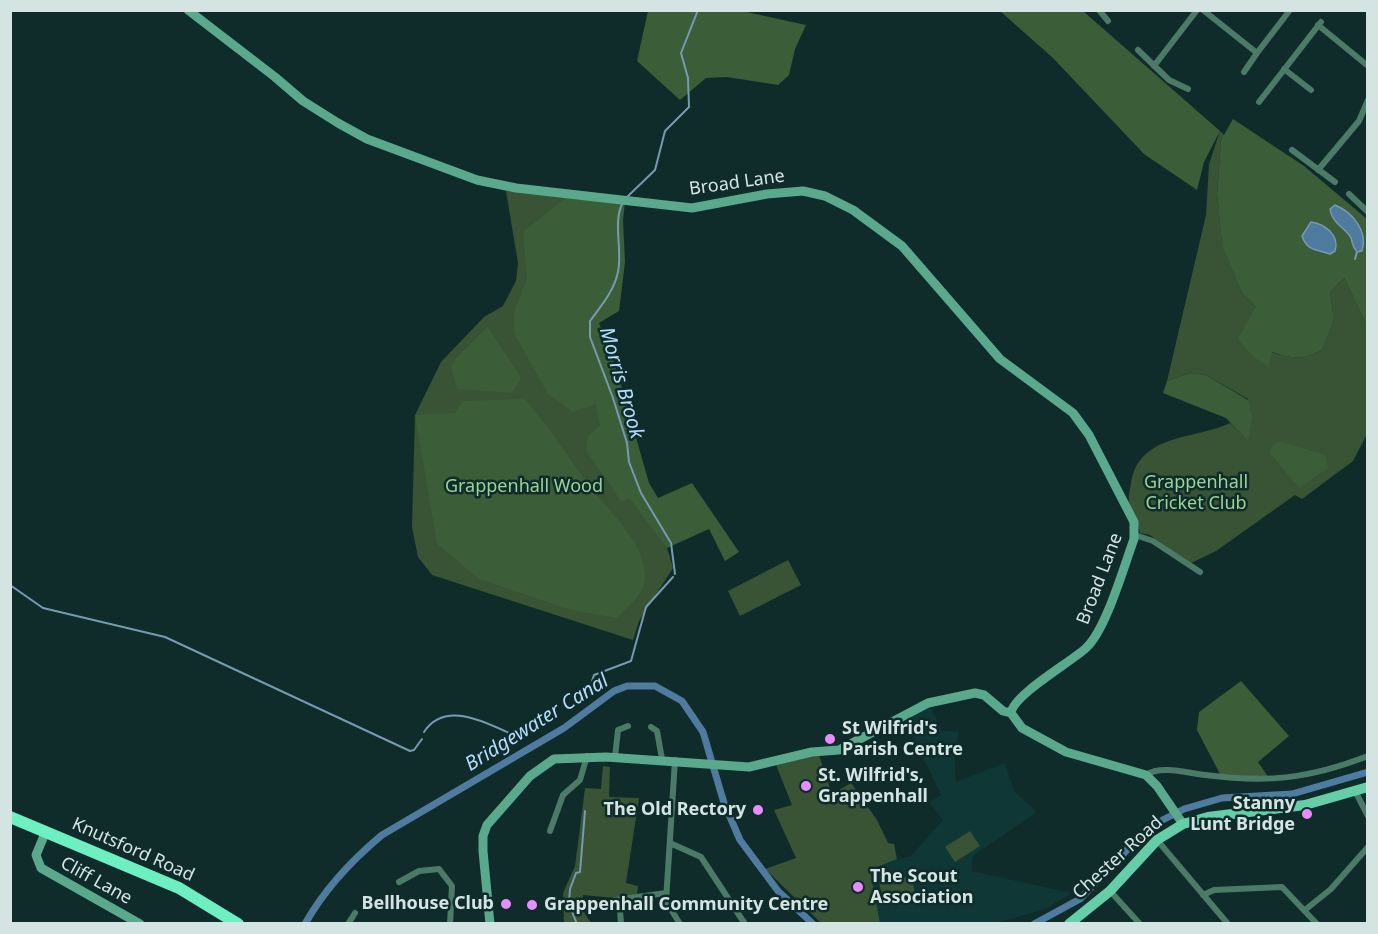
<!DOCTYPE html>
<html>
<head>
<meta charset="utf-8">
<style>
  body { margin:0 }
  #map { position:relative; width:1378px; height:934px; overflow:hidden; background:#0f2c2b; font-family:"Noto Sans",sans-serif }
  canvas { display:block }
  .frame { position:absolute; inset:0; border:12px solid #d3e4e3; pointer-events:none }
</style>
</head>
<body>
<div id="map">
<canvas width="1378" height="934"></canvas>
<div class="frame"></div>
</div>
<script>
const ctx = document.querySelector('canvas').getContext('2d');
ctx.lineJoin = 'round';
function paint(path, color) { ctx.fillStyle = color; ctx.fill(path, 'evenodd'); }
function strokePath(path, color, width, dash) { ctx.strokeStyle = color; ctx.lineWidth = width; ctx.lineCap = dash ? 'butt' : 'round'; ctx.setLineDash(dash || []); ctx.stroke(path); }
function label(font, color, halo, rows, align = 'center') {
  ctx.font = font + ' "Noto Sans",sans-serif'; ctx.lineWidth = 5; ctx.setLineDash([]); ctx.textBaseline = 'middle'; ctx.strokeStyle = halo; ctx.fillStyle = color; for (const [text, x, y, turn = 0] of rows) {
    ctx.save(); ctx.translate(x, y); ctx.rotate((+turn || 0) * Math.PI / 180); ctx.textAlign = isNaN(turn) ? turn : align; if (halo) ctx.strokeText(text, 0, 0); ctx.fillText(text, 0, 0); ctx.restore();
  }
}
paint(new Path2D(`
  M930,705L942,731L959,732L954,752L956,782L1005,763L1014,791L1037,812L973,856L971,871L1072,893L1045,909L996,923H880L870,870L897,859L911,856L943,820L929,802L941,795L904,717Z`), '#0e3736');
paint(new Path2D(`
  M1220,131L1225,136L1221,140L1217,194L1222,245L1242,293L1256,307L1269,366L1271,352C1292,359 1303,360 1322,350L1334,320L1330,292L1344,278L1367,326V434L1353,461L1302,499L1295,495L1216,551L1191,563L1150,535L1140,533C1138,522 1131,513 1129,502C1128,497 1130,489 1131,484C1138,433 1195,440 1230,423L1248,440V399L1206,375L1190,373L1167,381L1206,215L1209,164Z
  M506,191L568,196C589,292 610,389 640,483C650,512 666,538 673,568L639,621L633,640L432,575L418,557L412,527L415,415L441,362L484,317L503,306L516,281L518,263Z
  M788,560L801,585L740,616L728,591Z
  M819,755L832,794L851,783L877,820L888,843L894,844L897,859L870,870L880,923H821L765,869L796,858L774,810L792,805L776,765Z
  M603,766L610,767L609,797L639,798L626,883L638,886L637,894L614,898L583,895L584,912L591,923L564,924L563,893L575,866L585,788L601,789Z
  M970,831L980,846L955,862L945,847Z
  M912,876L915,895L883,901L879,882Z`), '#385434');
paint(new Path2D(`
  M648,11H742L806,25L795,49L789,75L778,85L727,77L706,78L680,100L637,61Z
  M1000,11H1083L1220,131L1204,162L1197,190L1144,154L1053,58Z
  M1233,119L1304,166L1367,219V326L1344,278L1330,292L1334,320L1322,350C1303,360 1292,359 1272,352L1269,367L1252,356L1238,339L1256,307L1242,293L1222,246L1217,194L1221,140Z
  M568,196L625,202L623,220L625,262L619,311L599,323L616,367L649,483L658,498L692,483L739,552L725,561L709,529L667,548L630,499L621,501L586,450L588,436L600,426L596,404L573,412L548,394L514,333V312L527,278L523,232Z
  M488,327L521,378L512,393L457,389L451,367L456,358Z
  M1190,373L1206,375L1248,400L1252,417L1248,441L1226,418L1163,393L1167,381Z
  M525,399C549,427 569,459 591,488C611,513 641,539 645,573C647,592 629,606 617,618L571,610L479,579L437,544L415,415L455,413L462,401Z
  M1282,442L1325,455L1328,468L1299,488L1269,452L1275,443Z
  M1241,681L1289,736L1258,762L1269,778L1220,774L1197,730L1199,712Z`), '#3b5d37');
const water = new Path2D(`
  M1335,205C1354,213 1368,232 1362,251L1357,252C1352,247 1353,244 1351,238C1345,227 1332,224 1330,209Z
  M1311,222C1325,224 1340,235 1335,251L1330,254C1316,249 1307,251 1302,236Z`);
paint(water, '#4f7b9e');
strokePath(water, '#779ab3', 1.5);
strokePath(new Path2D(`
  M626,198L655,170L665,131L689,107L688,78L681,53L698,10
  M623,202C612,223 623,249 618,272C614,291 601,306 590,321V337L613,398L627,443L629,462L641,493L671,543L675,574
  M1355,259L1357,252
  M10,585L43,608L165,637L410,751L414,750L422,739
  M595,686L592,681L594,675L631,661L646,607L673,577
  M424,732C447,697 494,727 522,739
  M577,924L569,904L570,889L576,873L580,872L585,811`), '#779ab3', 2);
strokePath(new Path2D(`
  M305,924C324,890 352,860 382,835L564,728L614,691L627,686H655L682,701L703,732L724,803L740,840L778,891L813,924
  M1034,924L1080,899L1149,827L1184,809L1222,798L1292,794L1368,772`), '#4f7b9e', 7);
strokePath(new Path2D(`
  M1099,10L1108,21
  M1203,10L1257,53L1290,10
  M1318,25L1368,66
  M1138,50L1169,80L1188,89
  M1154,66L1197,10
  M1284,69L1311,90
  M1244,72L1257,53
  M1259,102L1321,22
  M1292,150L1335,182
  M1318,170L1359,121L1368,100
  M1349,194L1368,212
  M1135,535L1153,541L1200,572
  M651,727L657,731L662,759
  M615,757L618,730L628,726
  M675,760L666,901L680,924
  M1146,775C1161,765 1187,773 1205,775C1268,783 1308,779 1368,756
  M1355,791L1368,816
  M550,831L563,795L580,780L587,756
  M1157,840L1228,924
  M670,843L701,857L745,924
  M399,882L419,871L439,869L452,886L450,924
  M1110,891L1140,924
  M1203,895L1214,890L1282,887L1317,924
  M1305,910L1331,889L1368,847
  M348,924L355,913
  M621,924L620,910L615,900L666,893`), '#4b7a67', 6);
strokePath(new Path2D(`
  M188,10L275,77L303,101L338,123L367,139L477,180L516,188L692,208L767,194L803,191L825,196L853,210L902,246L1000,359L1073,413L1089,435L1134,522V539C1124,566 1106,630 1086,648C1071,662 1013,695 1011,713
  M46,831L36,855L41,868L140,924
  M490,924L483,851V836L487,825L530,776L554,759L606,757L749,767L812,752L839,750L928,703L975,693L984,695L1003,711L1011,713L1022,728L1066,752L1146,775L1157,786L1183,824`), '#5aa98c', 9);
strokePath(new Path2D(`
  M1069,924L1110,891L1157,840L1183,824L1208,817L1305,805L1368,787`), '#65cea8', 10);
strokePath(new Path2D(`
  M10,817L179,888L238,924`), '#6eefc1', 12);
for (const [x, y, r, color] of [
  [830,739,6,"#e98dfe"],
  [806,786,6,"#e98dfe"],
  [758,810,6,"#e98dfe"],
  [1307,814,6,"#e98dfe"],
  [858,887,6,"#e98dfe"],
  [506,904,6,"#e98dfe"],
  [532,905,6,"#e98dfe"]
]) { const dot = new Path2D(); dot.arc(x, y, r, 0, 2 * Math.PI); ctx.fillStyle = color; ctx.fill(dot); strokePath(dot, '#0f2c2b', 2); }
label('18px', '#d3e4e3', '#0f2c2b', [
  ["Broad Lane",737,183,-8],
  ["Broad Lane",1100,579,-69],
  ["Knutsford Road",133,850,24],
  ["Chester Road",1118,858,-42],
  ["Cliff Lane",96,881,29]
]);
label('18px', '#9cd395', '#0f2c2b', [
  ["Grappenhall",1196,483],
  ["Cricket Club",1196,504],
  ["Grappenhall Wood",524,487]
]);
label('bold 18px', '#d3e4e3', '#0f2c2b', [
  ["St Wilfrid's",842,729],
  ["Parish Centre",842,750],
  ["St. Wilfrid's,",818,776],
  ["Grappenhall",818,797],
  ["Stanny",1295,804,"right"],
  ["Lunt Bridge",1295,825,"right"],
  ["The Old Rectory",746,810,"right"],
  ["The Scout",870,877],
  ["Association",870,898],
  ["Bellhouse Club",494,904,"right"],
  ["Grappenhall Community Centre",544,905]
], 'left');
label('italic 20px', '#b4dbfc', '#0f2c2b', [
  ["Morris Brook",621,383,74],
  ["Bridgewater Canal",537,723,-32]
]);
</script>
</body>
</html>
